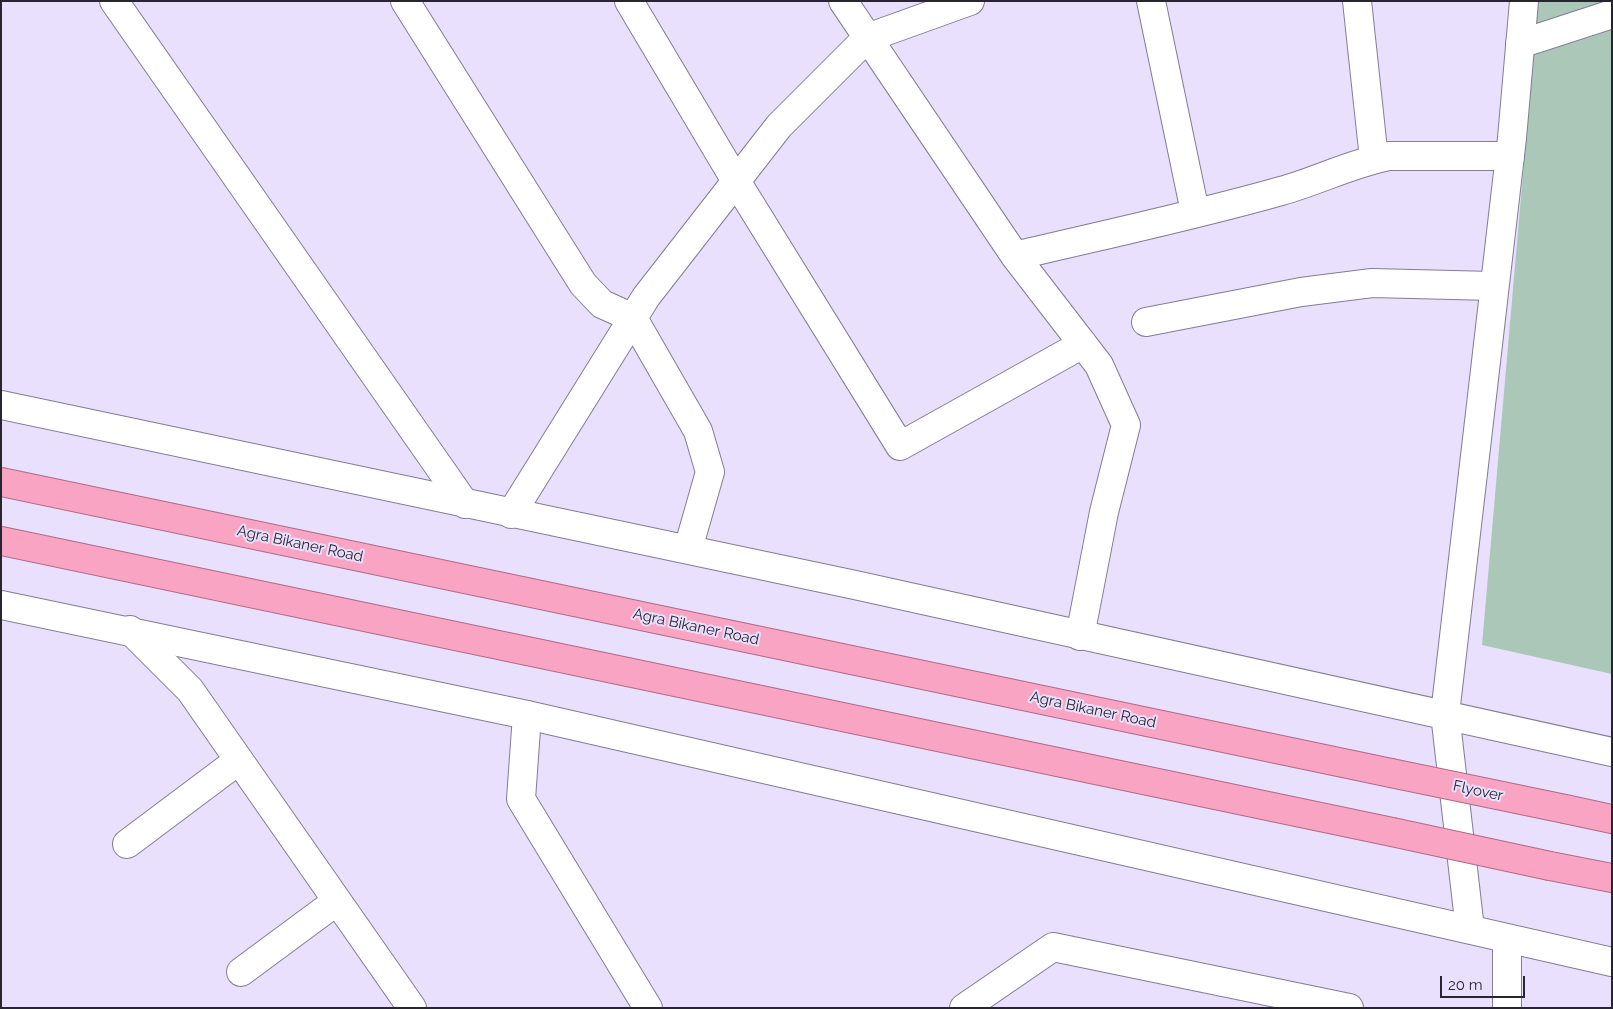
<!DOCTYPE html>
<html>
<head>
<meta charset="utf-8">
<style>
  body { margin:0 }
  #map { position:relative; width:1613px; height:1009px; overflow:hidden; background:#e8e0fd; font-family:Raleway,sans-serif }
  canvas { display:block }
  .frame { position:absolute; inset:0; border:2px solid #292530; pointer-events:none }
  .scale { position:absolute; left:1440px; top:976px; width:85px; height:22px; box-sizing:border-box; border:2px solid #292530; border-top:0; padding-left:6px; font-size:15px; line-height:18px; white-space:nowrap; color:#292530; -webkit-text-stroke:4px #e8e0fd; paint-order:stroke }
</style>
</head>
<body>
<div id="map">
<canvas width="1613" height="1009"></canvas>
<div class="frame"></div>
<div class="scale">20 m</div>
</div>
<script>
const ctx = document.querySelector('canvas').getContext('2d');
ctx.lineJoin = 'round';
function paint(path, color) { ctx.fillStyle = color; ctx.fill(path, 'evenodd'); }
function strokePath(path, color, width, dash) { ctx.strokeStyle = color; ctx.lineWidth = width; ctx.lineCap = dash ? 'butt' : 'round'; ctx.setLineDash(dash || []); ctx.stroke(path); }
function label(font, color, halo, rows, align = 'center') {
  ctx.font = font + ' Raleway,sans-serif'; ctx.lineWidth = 4; ctx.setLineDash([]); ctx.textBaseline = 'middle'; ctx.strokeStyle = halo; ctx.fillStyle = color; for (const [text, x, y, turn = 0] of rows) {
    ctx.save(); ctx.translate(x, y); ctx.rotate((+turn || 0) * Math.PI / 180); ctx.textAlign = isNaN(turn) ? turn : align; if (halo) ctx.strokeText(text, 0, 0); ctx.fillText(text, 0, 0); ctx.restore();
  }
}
paint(new Path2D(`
  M1538,1H1612V674L1482,645Z`), '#aac7b7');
const minor = new Path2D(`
  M114,1L465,504
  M405,1L583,284L602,304L633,318L698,431L710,472L688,549
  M629,1L736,181L900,446L1083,344
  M843,1L1015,256L1099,365L1126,425L1104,512L1080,636
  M1151,1L1195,212
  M1357,1L1374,159
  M1520,44L1612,14
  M1015,256C1103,235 1193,216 1281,191C1318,181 1349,164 1389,156H1510
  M1146,322L1301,292L1372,283L1493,286
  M511,514L646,297L779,126L867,38L970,1
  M130,630L190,690L412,1008
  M527,715L521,799L648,1008
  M127,844L239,760
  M241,972L337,901
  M964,1008L1053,947L1349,1008
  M1507,1008V939`);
const tertiary = new Path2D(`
  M1,405L855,585L1612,752
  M1,605L527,715L1612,962
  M1470,929L1445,714L1512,138L1524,1`);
const trunk = new Path2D(`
  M1,482L1391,773
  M1,541L1392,832
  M1565,809L1612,819
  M1550,866L1612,878`);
strokePath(minor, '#837c96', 30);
strokePath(tertiary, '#837c96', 30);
strokePath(trunk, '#b06986', 30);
strokePath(minor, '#fff', 28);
strokePath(tertiary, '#fff', 28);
strokePath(trunk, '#faa4c4', 28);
const trunkBridge = new Path2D(`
  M1391,773L1565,809
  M1392,832L1550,866`);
strokePath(trunkBridge, '#b06986', 30, []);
strokePath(trunkBridge, '#faa4c4', 28);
label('15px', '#292530', '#e8e0fd', [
  ["Agra Bikaner Road",300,544,12],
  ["Agra Bikaner Road",696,627,12],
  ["Agra Bikaner Road",1093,710,12],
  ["Flyover",1478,791,12]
]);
</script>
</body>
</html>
